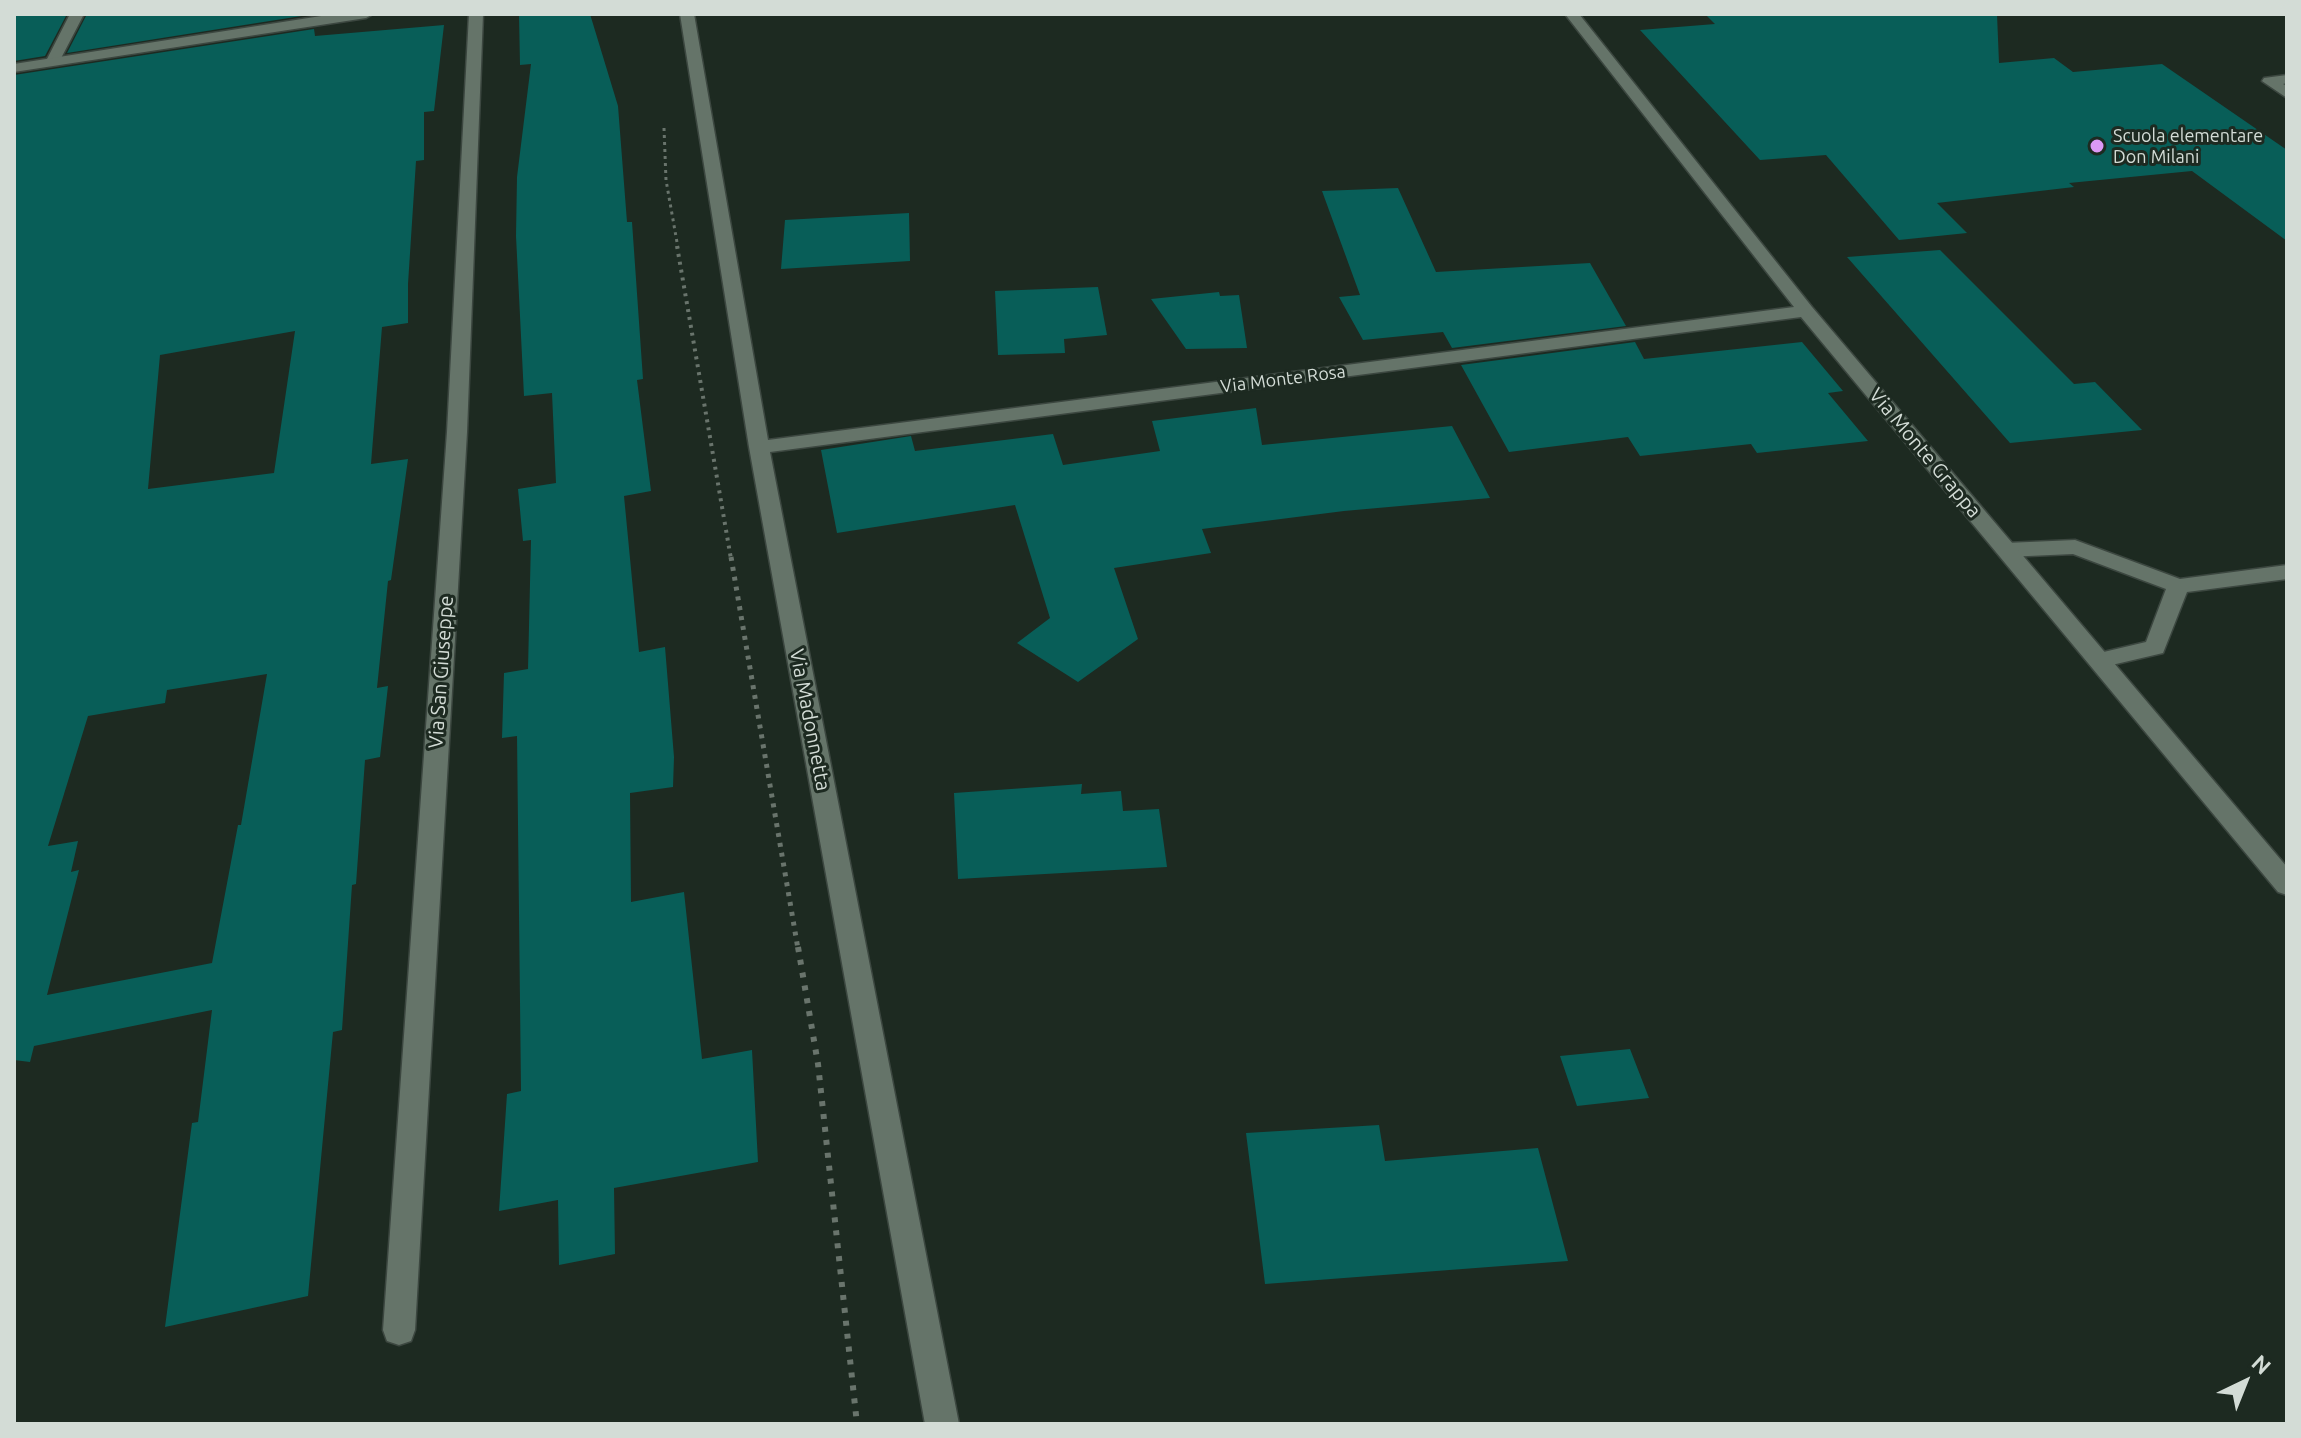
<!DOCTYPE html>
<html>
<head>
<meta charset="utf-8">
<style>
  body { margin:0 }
  #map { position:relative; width:2301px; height:1438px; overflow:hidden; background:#1d2a21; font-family:Ubuntu,sans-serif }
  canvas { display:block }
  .frame { position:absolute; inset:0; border:16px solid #d3dcd6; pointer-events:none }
  .north { position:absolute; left:2205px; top:1342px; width:80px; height:80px; -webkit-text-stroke:6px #1d2a21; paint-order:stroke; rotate:43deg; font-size:22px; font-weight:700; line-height:32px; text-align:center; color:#d3dcd6 }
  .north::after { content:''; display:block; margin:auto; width:28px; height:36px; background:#d3dcd6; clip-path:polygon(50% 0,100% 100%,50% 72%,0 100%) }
</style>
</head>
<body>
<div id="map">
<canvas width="2301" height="1438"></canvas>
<div class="frame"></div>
<div class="north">N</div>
</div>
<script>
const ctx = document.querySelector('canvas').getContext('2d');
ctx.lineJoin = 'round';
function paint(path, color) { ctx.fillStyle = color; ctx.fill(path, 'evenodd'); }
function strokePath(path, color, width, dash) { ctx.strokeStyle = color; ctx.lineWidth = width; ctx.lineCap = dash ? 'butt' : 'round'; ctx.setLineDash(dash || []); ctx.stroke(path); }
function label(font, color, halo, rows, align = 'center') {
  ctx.font = font + ' Ubuntu,sans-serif'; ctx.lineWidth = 6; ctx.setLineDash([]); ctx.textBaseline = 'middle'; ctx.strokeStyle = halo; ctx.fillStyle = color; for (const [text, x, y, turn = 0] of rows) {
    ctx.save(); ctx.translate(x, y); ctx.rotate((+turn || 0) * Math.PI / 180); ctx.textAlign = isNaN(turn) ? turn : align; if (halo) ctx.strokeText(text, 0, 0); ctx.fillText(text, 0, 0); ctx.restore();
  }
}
paint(new Path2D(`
  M14,14H67L45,56L14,61Z
  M87,14H314L67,53Z
  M519,14H590L618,106L627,222H632L643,379L637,380L651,491L624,496L639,652L665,647L674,757L673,787L630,793L631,902L684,892L702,1059L752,1050L758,1162L614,1188L615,1254L559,1265L558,1200L499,1211L507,1094L521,1091L517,736L502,738L504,673L528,669L531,540L523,541L518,489L556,483L552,393L524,396L516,236L517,177L531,64L520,65Z
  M1705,14H1997L1999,63L2054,58L2073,72L2162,64L2287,150V241L2192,171L2069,183L2074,187L1937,203L1967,233L1899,240L1826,155L1760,160L1640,30L1715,24Z
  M444,25L434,111L424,112V160L416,161L408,284V323L382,327L371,464L408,459L391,580L388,581L377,688L388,686L380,757L365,760L356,884L352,885L342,1030L333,1032L308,1296L165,1327L192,1123L198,1122L212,1010L34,1046L30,1062L14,1060V75L314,29L315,36ZM295,331L274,473L148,489L160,355ZM267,674L241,825H238L212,963L47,995L79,870L71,872L78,841L48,846L88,716L165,703L167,690Z
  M1398,188L1436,272L1590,263L1626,326L1452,348L1443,332L1363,340L1339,297L1360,295L1322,191Z
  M909,213L910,261L781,269L785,220Z
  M1940,250L2074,384L2095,382L2142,430L2010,443L1847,257Z
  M1098,287L1107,335L1064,339L1065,353L998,355L995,291Z
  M1219,292L1220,296L1239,295L1247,348L1186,349L1151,299Z
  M1635,342L1644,359L1802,342L1843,391L1828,393L1868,441L1757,453L1751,444L1640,456L1628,437L1509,452L1461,365Z
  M1256,408L1262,445L1452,426L1490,498L1344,511L1202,529L1211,553L1114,568L1138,639L1078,682L1017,643L1050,618L1015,505L837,533L821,450L911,436L915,451L1053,434L1063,465L1160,451L1152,421Z
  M1082,784L1081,794L1121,791L1123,811L1159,809L1167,867L958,879L954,793Z
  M1630,1049L1649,1098L1577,1106L1560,1056Z
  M1379,1125L1385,1161L1538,1148L1568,1261L1265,1284L1246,1133Z`), '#085e58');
const lane = new Path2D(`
  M70,14H84L58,64H48L46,61Z
  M2287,75V83L2283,84L2287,86V98L2262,81L2264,78Z
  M2075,540L2180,579L2287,565V579L2187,592L2163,653L2099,668L2091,665L2087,660L2091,655L2146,642L2166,589L2073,554L2006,557L1995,550L2006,543Z`);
const street = new Path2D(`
  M334,14H373L366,18L14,72V64Z
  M469,14H483L467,432L415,1330L411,1341L399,1345L387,1341L383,1330L447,432Z
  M680,14H694L768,440L1794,307L1565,14H1579L1812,307L2287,867V895L2278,892L1801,317L770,452L959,1424H925L749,447Z`);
strokePath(lane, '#3c4740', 3);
strokePath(street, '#3c4740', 3);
strokePath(new Path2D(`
  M664,128L666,180L678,248`), '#69746c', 3, [3, 4]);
strokePath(new Path2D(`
  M677,246L731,559`), '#69746c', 4, [3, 5]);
strokePath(new Path2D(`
  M731,557L798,949`), '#69746c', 5, [4, 6]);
strokePath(new Path2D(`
  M798,947L818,1064L857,1424`), '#69746c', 6, [5, 8]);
paint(lane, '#657469');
paint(street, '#657469');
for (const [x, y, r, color] of [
  [2097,146,8,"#dc99f5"]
]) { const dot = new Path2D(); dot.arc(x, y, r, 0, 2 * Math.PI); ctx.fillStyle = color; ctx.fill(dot); strokePath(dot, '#1d2a21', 3); }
label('18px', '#d3dcd6', '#1d2a21', [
  ["Scuola elementare",2113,136],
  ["Don Milani",2113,157]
], 'left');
label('18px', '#d3dcd6', '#1d2a21', [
  ["Via Monte Rosa",1283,379,-7]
]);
label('20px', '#d3dcd6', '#1d2a21', [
  ["Via Monte Grappa",1925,453,50],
  ["Via San Giuseppe",441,672,-86],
  ["Via Madonnetta",810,720,79]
]);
</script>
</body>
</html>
